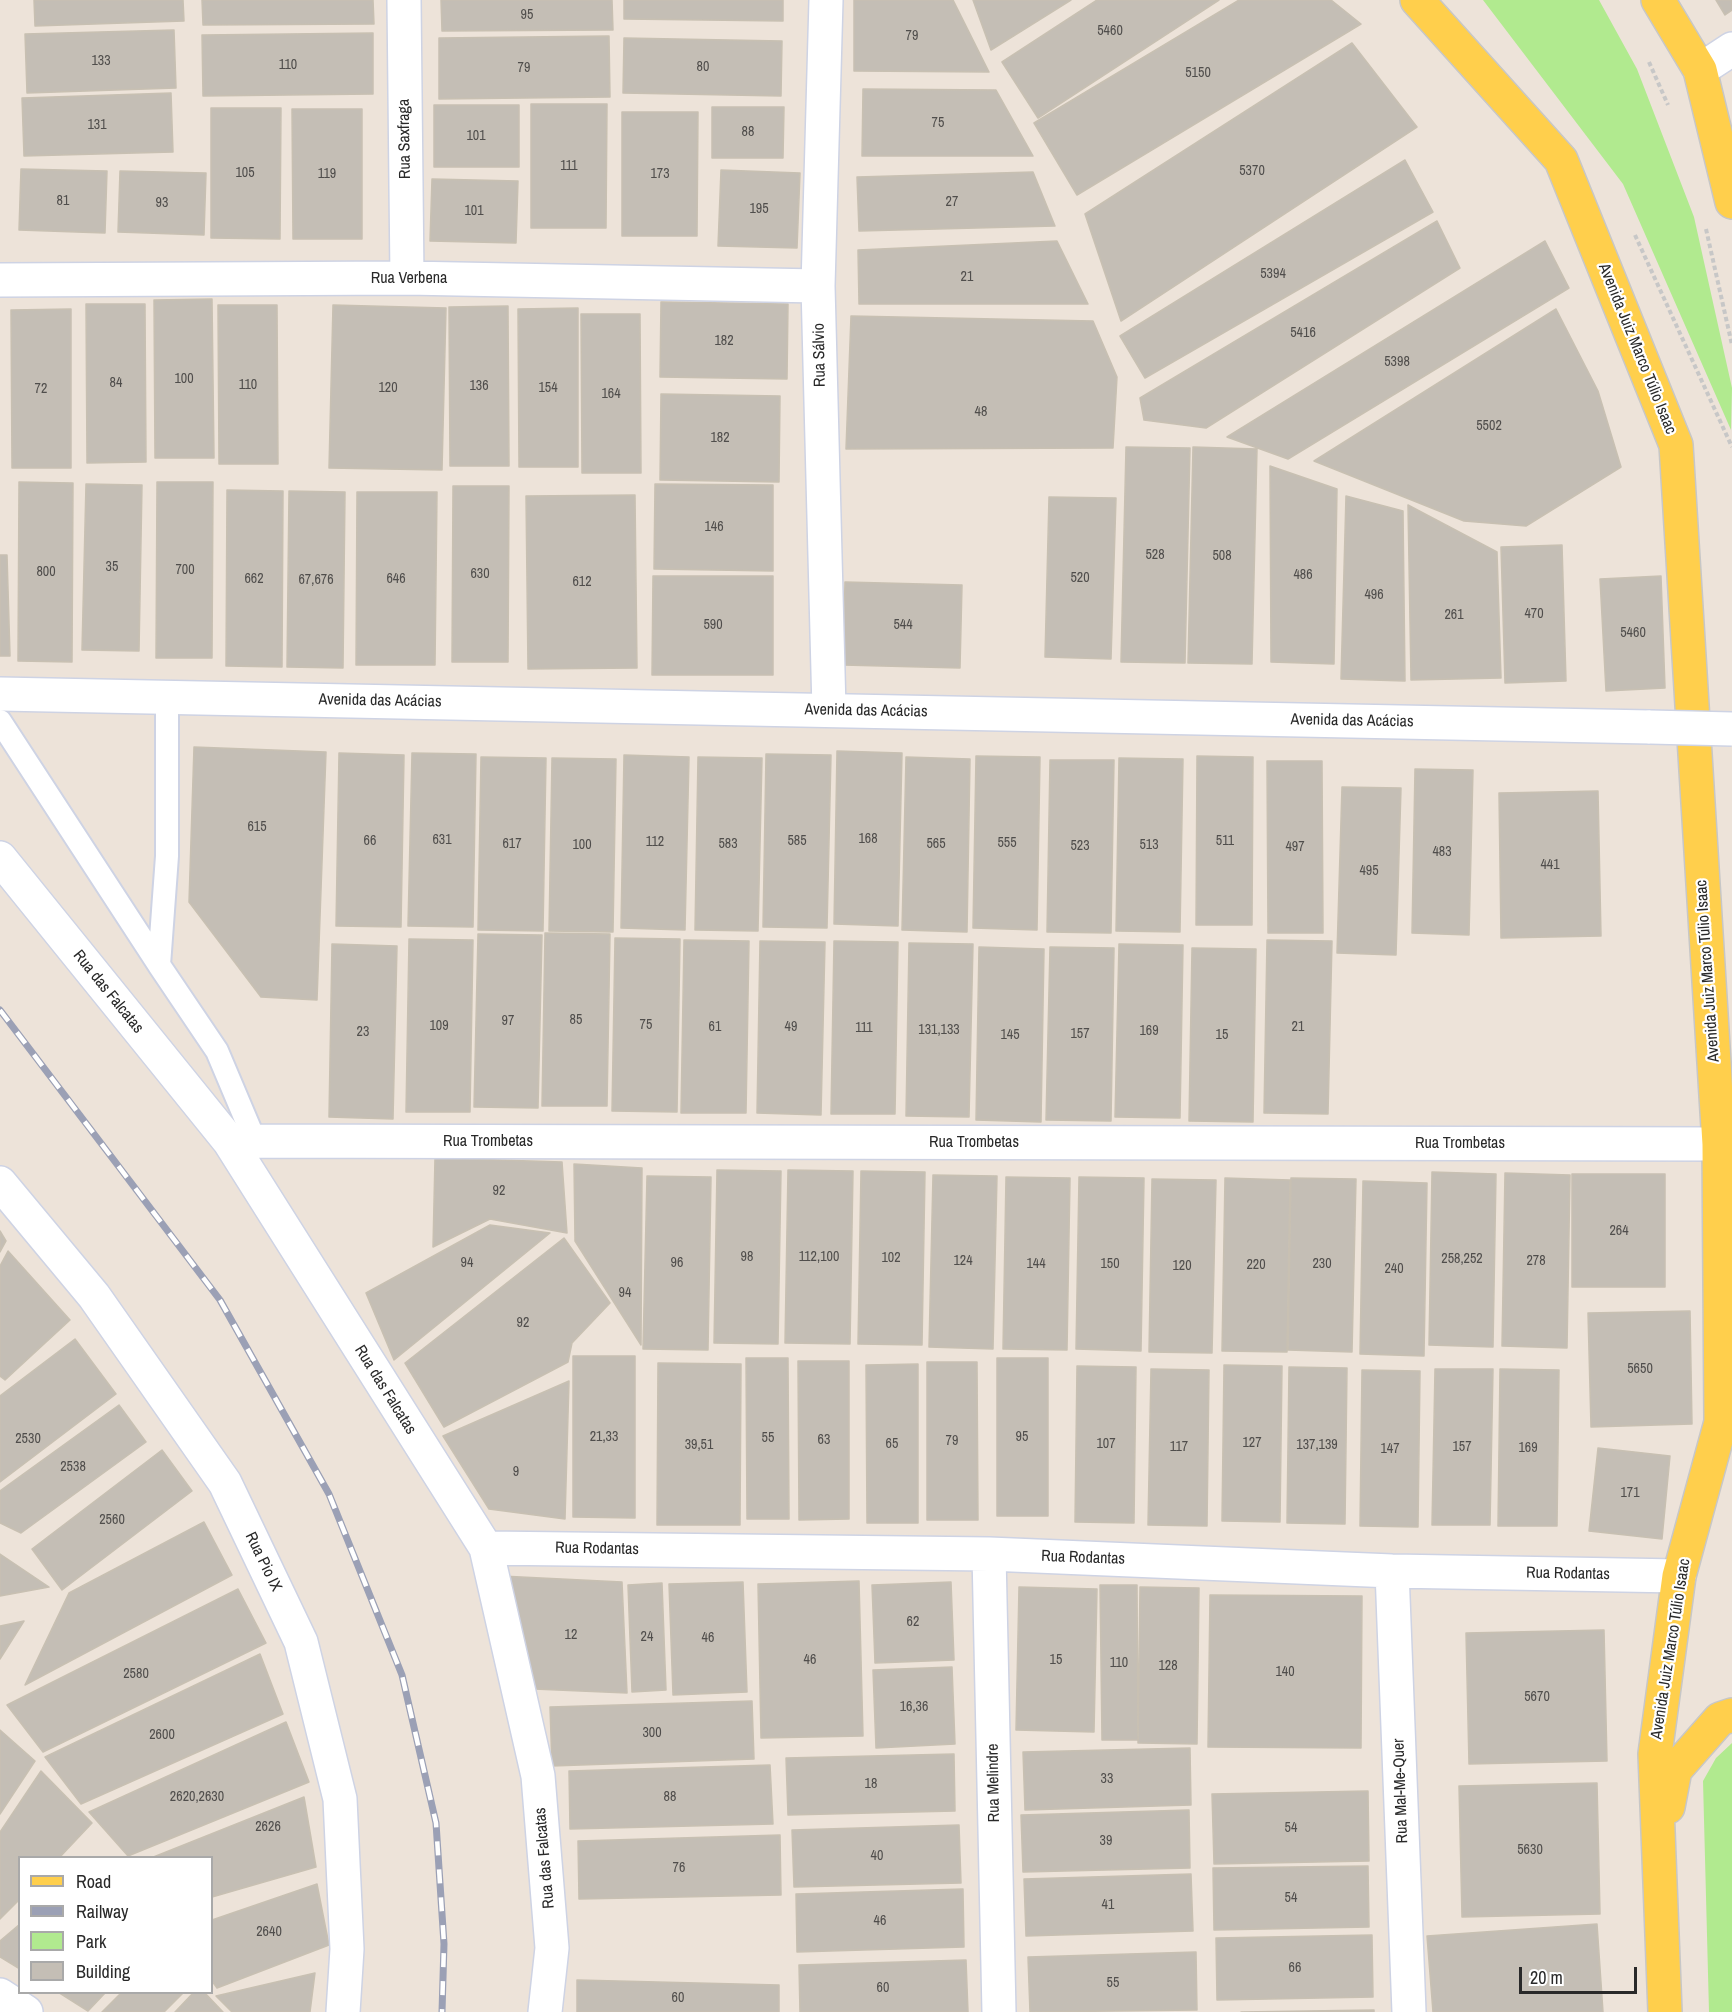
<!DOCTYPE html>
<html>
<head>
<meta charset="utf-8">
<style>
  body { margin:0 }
  #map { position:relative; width:1732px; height:2012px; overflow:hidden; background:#ede3d9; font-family:"Archivo Narrow",sans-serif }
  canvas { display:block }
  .legend { position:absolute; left:18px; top:1856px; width:195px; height:138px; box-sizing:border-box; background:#fff; border:2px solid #a9a9a9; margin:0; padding:8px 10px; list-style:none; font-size:18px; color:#292929 }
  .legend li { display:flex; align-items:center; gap:12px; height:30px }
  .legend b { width:30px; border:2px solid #a9a9a9 }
  .scale { position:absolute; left:1519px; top:1967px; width:118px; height:27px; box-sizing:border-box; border:3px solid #292929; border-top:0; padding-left:8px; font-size:18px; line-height:21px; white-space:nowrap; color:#292929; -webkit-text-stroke:4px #fff; paint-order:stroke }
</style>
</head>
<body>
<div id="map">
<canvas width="1732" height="2012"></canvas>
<ul class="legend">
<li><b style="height:8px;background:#ffcf4c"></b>Road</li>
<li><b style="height:8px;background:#9ba0b5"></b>Railway</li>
<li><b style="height:16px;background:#b1ea8f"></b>Park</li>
<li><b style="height:16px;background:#c4beb5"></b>Building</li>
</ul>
<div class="scale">20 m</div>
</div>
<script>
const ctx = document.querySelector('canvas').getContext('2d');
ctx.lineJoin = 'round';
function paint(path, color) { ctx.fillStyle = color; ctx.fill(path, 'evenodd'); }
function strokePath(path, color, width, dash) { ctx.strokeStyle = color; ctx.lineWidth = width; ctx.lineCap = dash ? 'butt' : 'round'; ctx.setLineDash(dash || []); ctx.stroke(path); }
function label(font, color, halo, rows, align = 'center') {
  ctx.font = font + ' "Archivo Narrow",sans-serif'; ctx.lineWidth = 4.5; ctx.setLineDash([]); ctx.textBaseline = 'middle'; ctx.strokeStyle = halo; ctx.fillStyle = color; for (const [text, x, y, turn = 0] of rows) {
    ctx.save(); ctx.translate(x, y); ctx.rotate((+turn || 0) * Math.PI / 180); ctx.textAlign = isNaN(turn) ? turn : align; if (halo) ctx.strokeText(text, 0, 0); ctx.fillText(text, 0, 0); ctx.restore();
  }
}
paint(new Path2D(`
  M1483,0H1599L1637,69L1694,217L1732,388L1731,430L1623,184Z
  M1732,1743V2012H1709L1703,1781L1716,1758Z`), '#b1ea8f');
const building = new Path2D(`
  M34,0H183L184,21L35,26Z
  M202,0H373L374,24L203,25Z
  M441,0H612L613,30L442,31Z
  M624,0H783V21L624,19Z
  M854,0H953L989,72L854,71Z
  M973,0H1071L991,50Z
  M1097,0H1219L1038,118L1002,62Z
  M1239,0H1331L1361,24L1077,195L1034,123Z
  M1716,0H1732V10L1725,15Z
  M174,30L176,88L27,93L25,34Z
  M373,33V94L203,96L202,35Z
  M609,36L610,97L439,99V38Z
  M624,38L782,41L781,96L623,93Z
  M1352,43L1417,127L1121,321L1085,214Z
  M863,89L996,90L1033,156H862Z
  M171,93L173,152L24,156L22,98Z
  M531,104H607L606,228H531Z
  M434,105H519V167H434Z
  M712,107H784L783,158H712Z
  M211,108H281L280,239L211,238Z
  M292,109H362V239H293Z
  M622,112H698L697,236H622Z
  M1405,160L1433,212L1145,378L1120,336Z
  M21,169L107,171L105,233L19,230Z
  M721,170L800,173L797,248L718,246Z
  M120,171L206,173L204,235L118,232Z
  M1033,172L1055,226L859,231L857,177Z
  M432,179L518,181L516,243L430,241Z
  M1437,221L1460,268L1206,428L1144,420L1140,398Z
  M1057,241L1088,304H859L858,250Z
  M1545,241L1569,288L1288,459L1227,437Z
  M212,299L214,458H155L154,300Z
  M661,302L788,304L787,379L660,377Z
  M86,304H145L146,462L87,463Z
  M218,305H277L278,464H219Z
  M333,305L446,308L442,470L329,468Z
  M508,306L509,466H450L449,307Z
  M578,308V467H519L518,309Z
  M71,309V468H12L11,310Z
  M1556,309L1598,391L1621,467L1526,526L1464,521L1314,461Z
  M581,314H640L641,473H582Z
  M851,316L1093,321L1117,377L1113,448L846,449Z
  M661,394L780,396L779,482L660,480Z
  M1126,447L1190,448L1185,663L1121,662Z
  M1193,447L1257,449L1252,664L1188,663Z
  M1270,466L1337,489L1334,664L1271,662Z
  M19,482L73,483L72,662L18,661Z
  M157,482H213L212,658H156Z
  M86,484L142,485L139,651L82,650Z
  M655,484L773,485V571L654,569Z
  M453,486H509L508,662H452Z
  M227,490L283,491L282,667L226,666Z
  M289,491L345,492L343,668L287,667Z
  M357,492H437L435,665H356Z
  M635,495L637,668L528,669L526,496Z
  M1346,496L1403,511L1405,681L1341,679Z
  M1049,497L1116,498L1111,659L1045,657Z
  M1408,505L1497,552L1501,678L1411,680Z
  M1562,545L1566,681L1505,683L1501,547Z
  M0,555H7L10,656H0Z
  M653,576H773V675H652Z
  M1661,576L1665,688L1606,691L1600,579Z
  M845,582L962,585L960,668L843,665Z
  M194,747L326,752L317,1000L261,997L189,902Z
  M837,751L902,753L898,926L834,924Z
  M339,753L404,755L401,927L336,926Z
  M412,753L476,754L473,927L408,926Z
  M766,754L831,755L827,928L763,927Z
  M624,755L689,757L685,930L621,928Z
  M976,756L1040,757L1037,930L973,928Z
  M1197,756L1253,757L1252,925H1196Z
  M481,757L546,758L543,931L478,930Z
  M698,757L762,758L758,931L695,930Z
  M906,757L970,759L967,932L902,930Z
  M552,758L616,759L613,932L549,931Z
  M1119,758L1183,759L1180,932L1116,931Z
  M1050,760H1114L1111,933L1047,932Z
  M1267,761H1322L1323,933H1268Z
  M1415,769L1473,770L1469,935L1412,933Z
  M1342,787L1401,788L1396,955L1337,953Z
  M1598,791L1601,936L1501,938L1499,793Z
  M545,933L610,934L607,1106H542Z
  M478,934L542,935L538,1108L474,1107Z
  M615,938L680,939L677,1112L612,1111Z
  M409,939L473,940L470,1112H406Z
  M684,940L749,941L746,1113H681Z
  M1267,940L1332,941L1328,1114L1264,1113Z
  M760,941L825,942L821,1115L757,1113Z
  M834,941L898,942L895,1114H831Z
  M909,943L973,944L969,1117L906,1116Z
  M332,944L397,946L393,1119L329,1117Z
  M1119,944L1183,945L1180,1118L1115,1117Z
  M979,947L1044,949L1041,1122L976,1120Z
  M1050,947L1114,948L1111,1121L1046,1120Z
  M1192,948L1256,949L1253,1122L1189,1121Z
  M435,1158L562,1162L567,1233L490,1219L433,1247Z
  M574,1164L642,1168L641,1345L575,1241Z
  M717,1170L781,1171L778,1344L714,1343Z
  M788,1170L853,1171L850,1344L785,1343Z
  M861,1171L925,1172L922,1345L858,1344Z
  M1432,1172L1496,1174L1493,1347L1429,1345Z
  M1505,1173L1570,1175L1567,1348L1502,1346Z
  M1572,1174H1665V1287H1572Z
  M933,1175L997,1176L993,1349L929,1347Z
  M647,1176L711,1177L708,1350L643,1349Z
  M1006,1177L1070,1178L1067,1350L1003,1349Z
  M1079,1177L1144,1178L1141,1351L1076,1349Z
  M1225,1178L1290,1180L1287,1352L1222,1351Z
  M1291,1178L1356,1179L1352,1352L1288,1350Z
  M1152,1179L1216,1180L1212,1353L1149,1352Z
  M1363,1181L1427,1183L1424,1356L1360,1354Z
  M490,1225L550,1233L394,1360L366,1293Z
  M0,1231L6,1241L0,1252Z
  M564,1238L610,1303L572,1343L568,1362L444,1427L405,1363Z
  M8,1251L70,1320L5,1380L0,1376V1266Z
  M1690,1311L1692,1424L1591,1427L1588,1313Z
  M75,1339L116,1394L0,1482V1396Z
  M573,1356H635V1518L573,1517Z
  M746,1358H788L789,1519H747Z
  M997,1358H1048V1516H997Z
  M798,1361H849V1519L799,1520Z
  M927,1362H977L978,1520H927Z
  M658,1363L741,1364L740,1525H657Z
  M918,1364V1523H867L866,1365Z
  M1224,1365L1282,1366L1280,1522L1222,1521Z
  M1077,1366L1136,1367L1134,1523L1075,1522Z
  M1289,1367L1347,1368L1345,1524L1287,1523Z
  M1151,1369L1209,1370L1207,1526L1148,1525Z
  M1435,1369H1493L1490,1525H1432Z
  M1500,1369L1559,1370L1557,1526H1498Z
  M1362,1370L1420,1371L1418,1527L1360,1526Z
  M569,1381L565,1519L489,1509L443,1436Z
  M119,1405L146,1442L21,1533L0,1523V1491Z
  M1598,1448L1670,1456L1662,1539L1589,1531Z
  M162,1450L192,1491L62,1590L32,1549Z
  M204,1522L232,1575L25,1685L69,1593Z
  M0,1554L49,1587L0,1596Z
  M501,1576L622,1582L627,1693L534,1689Z
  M859,1581L863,1736L761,1738L758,1584Z
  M743,1582L747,1692L673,1695L669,1584Z
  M951,1582L954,1660L875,1663L872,1585Z
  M662,1583L666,1690L632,1692L628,1585Z
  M1100,1585H1137L1138,1740H1102Z
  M1019,1587L1097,1589L1094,1732L1016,1730Z
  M1140,1587L1199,1588L1197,1744L1138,1743Z
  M238,1589L266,1643L43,1752L7,1705Z
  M1210,1595L1362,1596L1361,1748L1208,1747Z
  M24,1621L0,1659V1626Z
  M1604,1630L1607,1761L1469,1764L1466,1633Z
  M260,1654L283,1714L81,1804L45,1757Z
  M952,1667L955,1744L876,1748L873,1670Z
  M752,1701L754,1759L552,1766L550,1707Z
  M286,1722L309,1782L128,1856L89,1812Z
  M0,1730L35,1761L0,1814Z
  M1190,1748L1191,1805L1025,1810L1023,1752Z
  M954,1754L955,1811L788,1815L786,1758Z
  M770,1765L773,1824L570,1829L569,1771Z
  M41,1771L92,1823L59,1858H20V1899L0,1919V1832Z
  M1597,1783L1600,1914L1462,1917L1459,1786Z
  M1368,1791L1369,1861L1214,1864L1212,1794Z
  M304,1797L316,1867L212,1897V1858H151Z
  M1189,1810L1190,1868L1023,1872L1021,1815Z
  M959,1825L961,1883L794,1887L792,1830Z
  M780,1835L781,1895L579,1899L578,1841Z
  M1368,1866L1369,1927L1214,1930L1213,1868Z
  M1191,1874L1193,1931L1026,1936L1024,1879Z
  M317,1884L329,1945L217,1988L212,1981V1920Z
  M963,1889L964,1947L797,1952L796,1894Z
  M20,1924V1969L0,1957V1941Z
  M1597,1924L1603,2012H1433L1427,1936Z
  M1372,1935L1373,1997L1217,2000L1216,1938Z
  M1196,1952L1197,2010L1030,2012L1028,1957Z
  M966,1960L968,2012H800L799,1965Z
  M315,1973L310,2012H232L216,1996Z
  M577,1980L779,1985V2012H577Z
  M58,1992H106L88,2011Z
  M122,1992H184L164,2012H102Z
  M194,1992H204L223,2012H175Z
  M1374,2010V2012H1241Z`);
paint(building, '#c4beb5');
strokePath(building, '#c8c0b2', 1.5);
const lane = new Path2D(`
  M167,696V856L159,965L217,1051L255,1141
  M0,721L159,965`);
const street = new Path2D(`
  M404,0L407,278
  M826,0L818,286L829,710
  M1700,70L1732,49
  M0,280L407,278L818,286
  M0,858L229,1141L486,1548L538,1776L552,1948L545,2012
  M229,1141L1719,1144
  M0,1183L94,1296L225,1483L301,1642L340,1799L347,1949L343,2012
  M486,1548L989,1554L1392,1571L1679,1576
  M989,1554L999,2012
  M1392,1571L1409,2012
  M0,1995L26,2012`);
const secondary = new Path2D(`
  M0,694L1650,727`);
const primary = new Path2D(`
  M1417,0L1561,160L1676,445L1719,1144L1721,1422L1679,1576L1655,1754L1665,2012
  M1658,0L1700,70L1732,202
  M1668,1807L1675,1770L1720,1719L1732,1715`);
strokePath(lane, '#ced3e4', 26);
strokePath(street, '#ced3e4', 36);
strokePath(secondary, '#ced3e4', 36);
strokePath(primary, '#c7c7c7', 36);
strokePath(new Path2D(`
  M1649,62L1668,105
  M1706,229L1732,345
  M1635,235L1732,447`), '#c7c7c7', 4, [4.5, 3]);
strokePath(lane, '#fff', 22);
strokePath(street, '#fff', 33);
strokePath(secondary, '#fff', 33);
strokePath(primary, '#ffcf4c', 33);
const rail = new Path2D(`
  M0,1010L220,1300L329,1494L402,1675L436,1823L444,1944L442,2012`);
strokePath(rail, '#9ba0b5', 7);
strokePath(rail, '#fff', 4.5, [14]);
const secondaryBridge = new Path2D(`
  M1650,727L1732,729`);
strokePath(secondaryBridge, '#ced3e4', 36, []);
strokePath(secondaryBridge, '#fff', 33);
label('14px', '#504e4c', null, [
  ["95",527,15],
  ["5460",1110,31],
  ["79",912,36],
  ["133",101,61],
  ["110",288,65],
  ["80",703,67],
  ["79",524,68],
  ["5150",1198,73],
  ["75",938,123],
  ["131",97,125],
  ["88",748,132],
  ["101",476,136],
  ["111",569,166],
  ["5370",1252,171],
  ["105",245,173],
  ["119",327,174],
  ["173",660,174],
  ["81",63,201],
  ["27",952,202],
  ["93",162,203],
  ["195",759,209],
  ["101",474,211],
  ["5394",1273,274],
  ["21",967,277],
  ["5416",1303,333],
  ["182",724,341],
  ["5398",1397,362],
  ["100",184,379],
  ["84",116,383],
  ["110",248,385],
  ["136",479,386],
  ["120",388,388],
  ["154",548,388],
  ["72",41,389],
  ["164",611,394],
  ["48",981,412],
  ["5502",1489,426],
  ["182",720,438],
  ["146",714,527],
  ["528",1155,555],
  ["508",1222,556],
  ["35",112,567],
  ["700",185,570],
  ["800",46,572],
  ["630",480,574],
  ["486",1303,575],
  ["520",1080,578],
  ["662",254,579],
  ["646",396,579],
  ["67,676",316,580],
  ["612",582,582],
  ["496",1374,595],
  ["470",1534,614],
  ["261",1454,615],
  ["590",713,625],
  ["544",903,625],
  ["5460",1633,633],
  ["615",257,827],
  ["168",868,839],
  ["631",442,840],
  ["66",370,841],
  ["585",797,841],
  ["511",1225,841],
  ["112",655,842],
  ["555",1007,843],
  ["617",512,844],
  ["583",728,844],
  ["565",936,844],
  ["100",582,845],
  ["513",1149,845],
  ["523",1080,846],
  ["497",1295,847],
  ["483",1442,852],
  ["441",1550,865],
  ["495",1369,871],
  ["85",576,1020],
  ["97",508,1021],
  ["75",646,1025],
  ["109",439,1026],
  ["61",715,1027],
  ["49",791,1027],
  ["21",1298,1027],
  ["111",864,1028],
  ["131,133",939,1030],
  ["169",1149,1031],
  ["23",363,1032],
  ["157",1080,1034],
  ["145",1010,1035],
  ["15",1222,1035],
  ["92",499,1191],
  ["264",1619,1231],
  ["98",747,1257],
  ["112,100",819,1257],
  ["102",891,1258],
  ["258,252",1462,1259],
  ["124",963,1261],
  ["278",1536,1261],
  ["94",467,1263],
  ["96",677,1263],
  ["144",1036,1264],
  ["150",1110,1264],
  ["230",1322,1264],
  ["220",1256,1265],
  ["120",1182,1266],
  ["240",1394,1269],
  ["94",625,1293],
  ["92",523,1323],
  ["5650",1640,1369],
  ["21,33",604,1437],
  ["95",1022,1437],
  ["55",768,1438],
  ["2530",28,1439],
  ["63",824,1440],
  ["79",952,1441],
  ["127",1252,1443],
  ["65",892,1444],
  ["107",1106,1444],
  ["39,51",699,1445],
  ["137,139",1317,1445],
  ["117",1179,1447],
  ["157",1462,1447],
  ["169",1528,1448],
  ["147",1390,1449],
  ["2538",73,1467],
  ["9",516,1472],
  ["171",1630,1493],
  ["2560",112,1520],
  ["62",913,1622],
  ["12",571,1635],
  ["24",647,1637],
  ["46",708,1638],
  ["46",810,1660],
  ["15",1056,1660],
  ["110",1119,1663],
  ["128",1168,1666],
  ["140",1285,1672],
  ["2580",136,1674],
  ["5670",1537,1697],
  ["16,36",914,1707],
  ["300",652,1733],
  ["2600",162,1735],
  ["33",1107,1779],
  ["18",871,1784],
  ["2620,2630",197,1797],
  ["88",670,1797],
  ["2626",268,1827],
  ["54",1291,1828],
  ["39",1106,1841],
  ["5630",1530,1850],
  ["40",877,1856],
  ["76",679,1868],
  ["54",1291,1898],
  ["41",1108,1905],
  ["46",880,1921],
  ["2640",269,1932],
  ["66",1295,1968],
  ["55",1113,1983],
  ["60",883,1988],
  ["60",678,1998]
]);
label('16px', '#292929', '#fff', [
  ["Rua Saxfraga",405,139,-91],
  ["Rua Verbena",409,279],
  ["Avenida Juiz Marco Túlio Isaac",1637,349,68],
  ["Rua Sálvio",820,355,-91],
  ["Avenida das Acácias",380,701,1],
  ["Avenida das Acácias",866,711,1],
  ["Avenida das Acácias",1352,721,1],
  ["Avenida Juiz Marco Túlio Isaac",1708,971,-94],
  ["Rua das Falcatas",108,992,51],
  ["Rua Trombetas",488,1142],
  ["Rua Trombetas",974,1143],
  ["Rua Trombetas",1460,1144],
  ["Rua das Falcatas",385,1390,58],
  ["Rua Rodantas",597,1549,1],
  ["Rua Rodantas",1083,1558,2],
  ["Rua Pio IX",263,1562,64],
  ["Rua Rodantas",1568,1574,1],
  ["Avenida Juiz Marco Túlio Isaac",1671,1649,-81],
  ["Rua Melindre",994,1783,-91],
  ["Rua Mal-Me-Quer",1401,1791,-92],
  ["Rua das Falcatas",545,1858,-95]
]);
</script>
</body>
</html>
